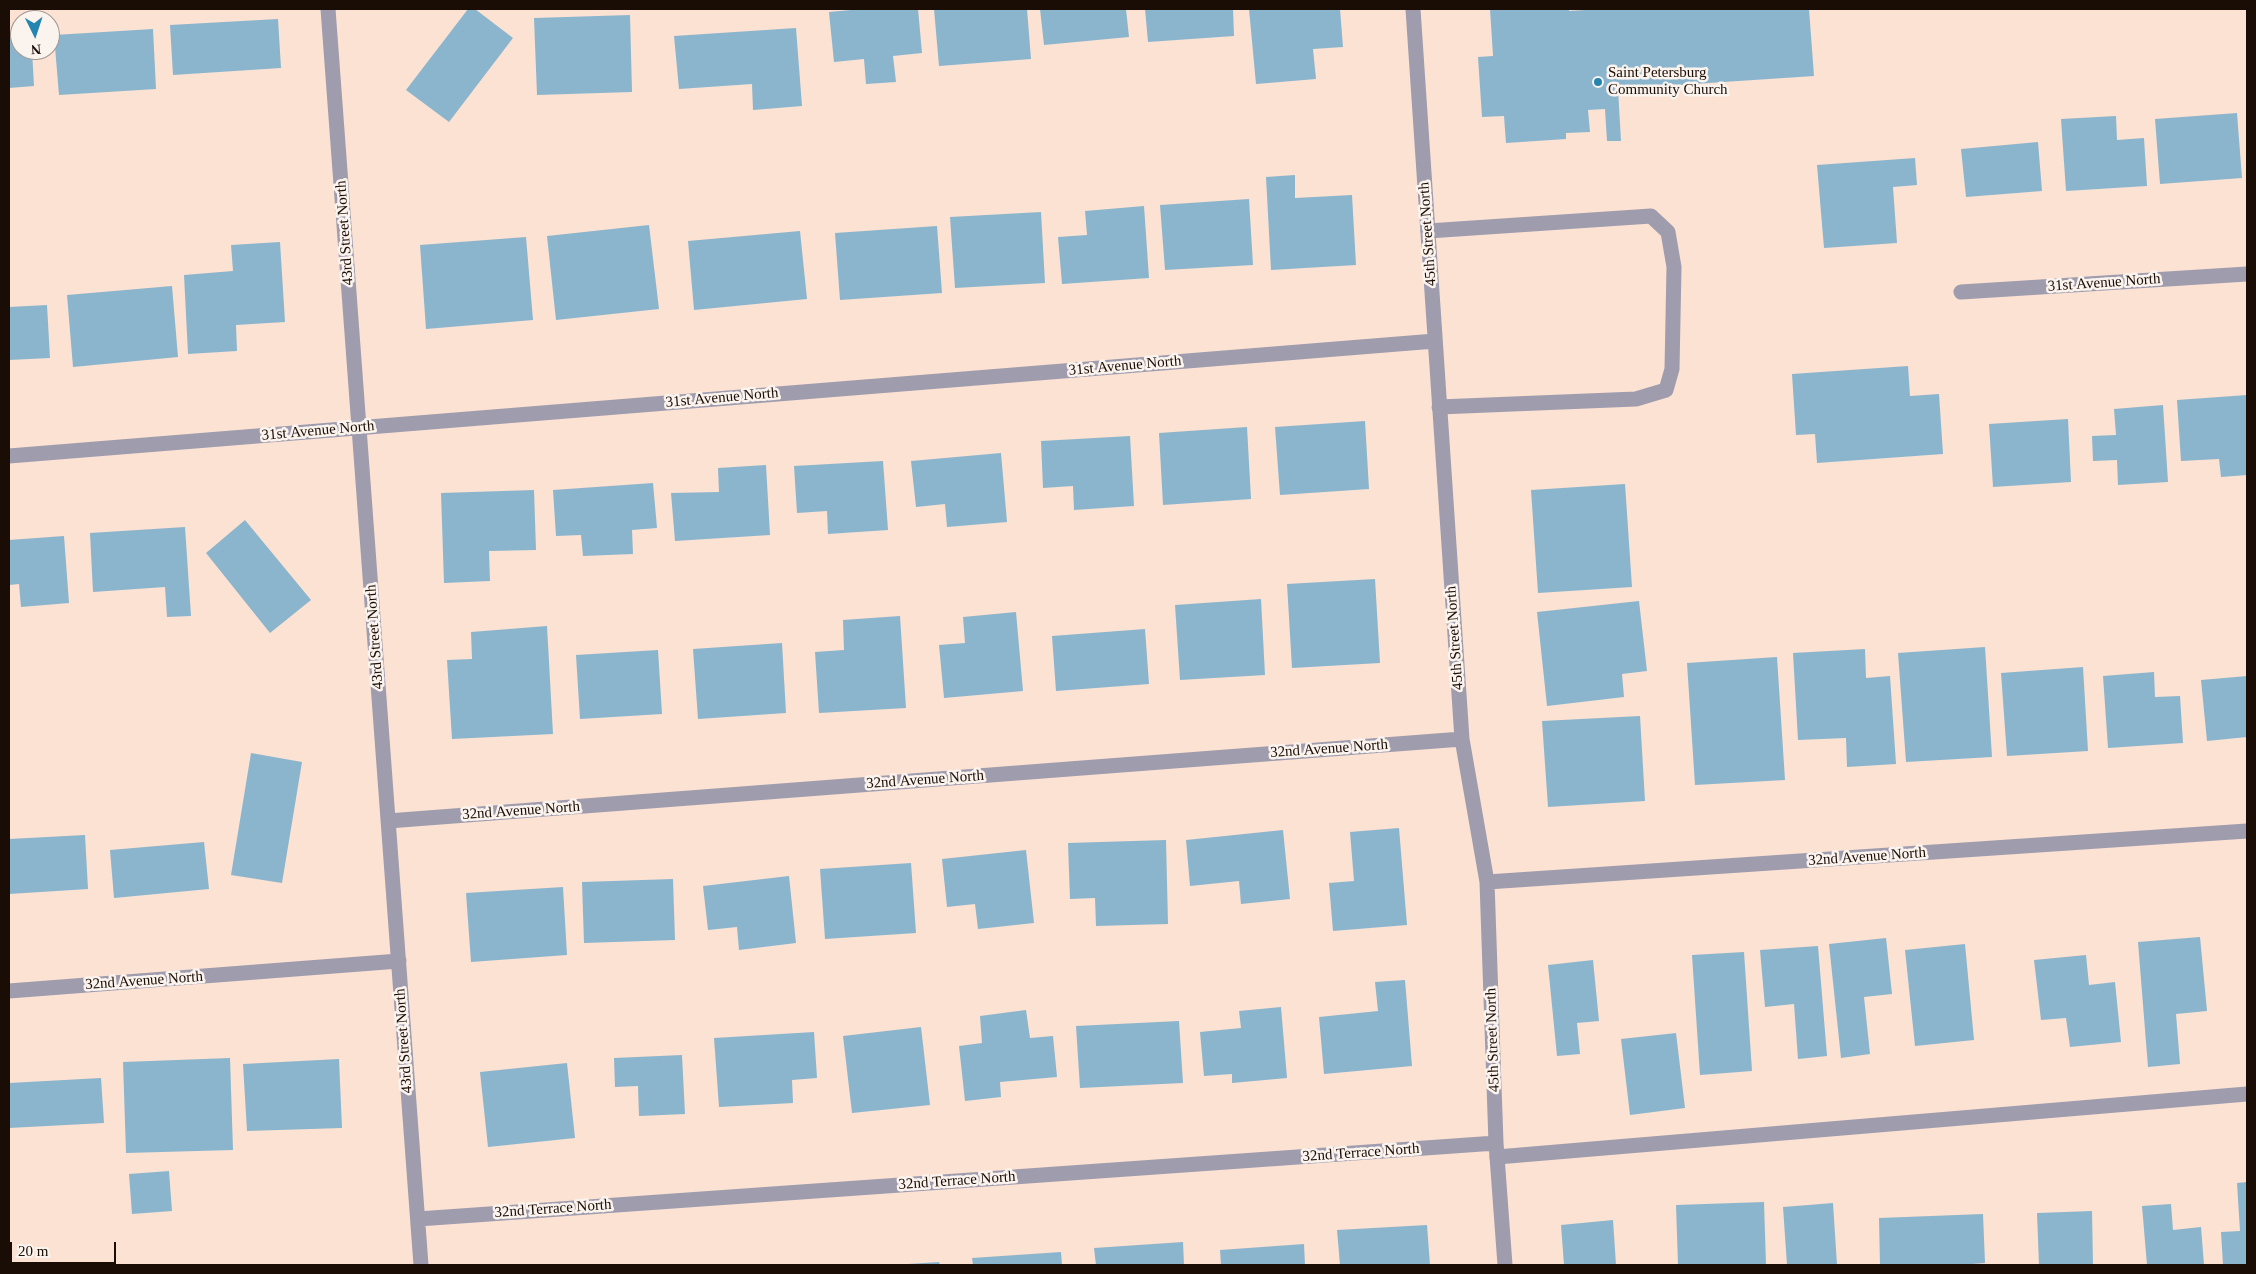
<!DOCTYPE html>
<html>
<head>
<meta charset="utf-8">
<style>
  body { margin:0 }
  #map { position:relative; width:2256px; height:1274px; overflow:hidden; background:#fbe2d3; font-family:"Times New Roman",serif }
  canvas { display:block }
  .frame { position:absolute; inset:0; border:10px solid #1a0d05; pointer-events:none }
  .north { position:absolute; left:10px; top:10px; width:50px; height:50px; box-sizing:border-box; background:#fbf3ee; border:1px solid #a19791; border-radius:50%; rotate:176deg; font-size:14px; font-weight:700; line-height:20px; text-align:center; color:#1a0d05 }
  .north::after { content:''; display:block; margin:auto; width:18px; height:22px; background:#2385b0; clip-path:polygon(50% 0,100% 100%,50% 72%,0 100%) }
  .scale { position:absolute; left:10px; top:1242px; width:106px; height:22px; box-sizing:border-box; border:2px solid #1a0d05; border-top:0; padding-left:6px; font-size:15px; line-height:18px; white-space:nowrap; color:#1a0d05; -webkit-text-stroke:4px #fbf3ee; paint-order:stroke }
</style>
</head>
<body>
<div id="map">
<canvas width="2256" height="1274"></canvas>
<div class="frame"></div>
<div class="north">N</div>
<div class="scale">20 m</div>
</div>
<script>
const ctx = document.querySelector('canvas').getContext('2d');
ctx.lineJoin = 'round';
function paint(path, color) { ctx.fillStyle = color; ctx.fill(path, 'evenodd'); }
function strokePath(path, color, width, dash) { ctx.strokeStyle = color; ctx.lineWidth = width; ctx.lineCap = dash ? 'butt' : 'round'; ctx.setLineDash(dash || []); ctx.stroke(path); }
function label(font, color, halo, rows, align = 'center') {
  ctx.font = font + ' "Times New Roman",serif'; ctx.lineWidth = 5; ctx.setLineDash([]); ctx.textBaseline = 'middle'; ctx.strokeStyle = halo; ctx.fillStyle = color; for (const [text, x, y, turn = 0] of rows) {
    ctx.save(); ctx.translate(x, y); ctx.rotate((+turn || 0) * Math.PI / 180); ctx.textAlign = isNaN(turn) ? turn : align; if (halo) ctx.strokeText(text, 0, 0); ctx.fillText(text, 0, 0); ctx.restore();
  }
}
paint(new Path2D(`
  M468,9H475L513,38L449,122L406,90Z
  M862,9H918L922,53L893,56L896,82L866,84L864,59L834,62L829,12Z
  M934,9H1027L1031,59L939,66Z
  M1040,9H1126L1129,37L1044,45Z
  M1145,9H1233L1234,36L1148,42Z
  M1249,9H1340L1343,47L1313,49L1316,79L1256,84Z
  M1490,9H1569V11L1601,9H1809L1814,76L1618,89L1621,141H1607L1605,109L1588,110L1590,132L1566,133V139L1506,143L1504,116L1482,117L1478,57L1493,56Z
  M630,15L632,92L537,95L534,18Z
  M278,19L281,68L173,75L170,25Z
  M796,28L802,106L753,110L752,84L679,89L674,36Z
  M153,29L156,89L59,95L54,35Z
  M20,37V50H32L34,86L9,88V38Z
  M2237,113L2242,178L2160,184L2155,119Z
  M2116,116L2117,140L2144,138L2147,186L2066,191L2061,119Z
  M2038,142L2042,191L1966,197L1961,149Z
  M1915,158L1917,185L1893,187L1897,243L1824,248L1817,165Z
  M1295,175V198L1352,195L1356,265L1271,270L1266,177Z
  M1249,199L1253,265L1165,270L1160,205Z
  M1144,206L1149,278L1062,284L1058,237L1087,235L1085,211Z
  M1041,212L1045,283L955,288L950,217Z
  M649,225L659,309L556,320L547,236Z
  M937,226L942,293L840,300L835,233Z
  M800,231L807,299L694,310L688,241Z
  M526,237L533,320L426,329L420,245Z
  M280,242L285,322L236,325L237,351L188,354L184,275L233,271L231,245Z
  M172,286L178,357L73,367L67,295Z
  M47,305L50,358L9,360V307Z
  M1908,366L1910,396L1939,394L1943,454L1817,463L1815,434L1796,435L1792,374Z
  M2247,395V475L2221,477L2219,459L2181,461L2177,400Z
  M2163,405L2168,482L2118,485L2117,460L2093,461L2092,436L2116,435L2114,409Z
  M2068,419L2071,482L1993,487L1989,424Z
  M1365,421L1369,489L1280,495L1275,427Z
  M1247,427L1251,499L1163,505L1159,433Z
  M1130,436L1134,506L1074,510L1073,486L1043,488L1041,441Z
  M1001,453L1007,522L947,527L945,504L916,507L911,461Z
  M883,461L888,530L828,534L827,511L797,513L794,466Z
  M766,465L770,535L675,541L671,493L719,492L718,468Z
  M653,483L657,528L632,530L633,554L583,556L581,535L556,536L553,490Z
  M1625,484L1632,587L1538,593L1531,490Z
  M534,490L536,550L489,551L490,581L444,583L441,493Z
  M245,520L311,600L270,633L206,553Z
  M185,527L191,616L167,617L165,587L93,592L90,533Z
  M64,536L69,603L21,607L19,584L9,585V540Z
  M1375,579L1380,663L1292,668L1287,584Z
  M1261,599L1265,675L1180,680L1175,605Z
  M1639,601L1647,671L1622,674L1624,697L1547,706L1537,612Z
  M1016,612L1023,691L944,698L939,645L965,643L963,617Z
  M900,616L906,708L819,713L815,652L844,650L843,620Z
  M547,626L553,734L452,739L447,660L472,659L471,632Z
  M1145,629L1149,684L1056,691L1052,636Z
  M782,643L786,713L698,719L693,649Z
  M1985,647L1992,757L1906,762L1898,653Z
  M1865,649L1866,678L1890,676L1896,764L1847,767L1846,738L1798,740L1793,653Z
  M658,650L662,714L580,719L576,655Z
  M1777,657L1785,780L1695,785L1687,663Z
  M2083,667L2088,751L2007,756L2001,673Z
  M2154,672L2155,697L2180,696L2183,743L2108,748L2103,676Z
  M2247,676V737L2207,741L2201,680Z
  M1640,716L1645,801L1548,807L1542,721Z
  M251,753L302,762L282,883L231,875Z
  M1399,828L1407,925L1333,931L1329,883L1354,881L1350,832Z
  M1283,830L1290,899L1241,904L1239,881L1190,886L1186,840Z
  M85,835L88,889L9,894V839Z
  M1166,840L1168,924L1096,926L1095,898L1070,899L1068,843Z
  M204,842L209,889L114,898L110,850Z
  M1026,850L1034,923L978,929L975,904L947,907L942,859Z
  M911,863L916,933L825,939L820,869Z
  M789,876L796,943L739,950L737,927L708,930L703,886Z
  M673,879L675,940L584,943L582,882Z
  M563,887L567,955L471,962L466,893Z
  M2200,937L2207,1011L2176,1014L2180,1064L2148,1067L2138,942Z
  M1886,938L1892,994L1864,997L1870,1054L1841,1058L1829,944Z
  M1965,944L1974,1040L1915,1046L1905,950Z
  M1818,946L1827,1056L1798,1059L1794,1004L1765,1007L1760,950Z
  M1744,952L1752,1071L1700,1075L1692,955Z
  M2086,955L2089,985L2115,982L2121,1042L2070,1047L2066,1018L2041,1020L2034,960Z
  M1593,960L1599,1021L1577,1023L1580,1054L1557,1056L1548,965Z
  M1405,980L1412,1066L1324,1074L1319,1017L1378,1011L1375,982Z
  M1281,1007L1287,1078L1232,1083V1074L1204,1076L1200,1032L1241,1028L1239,1011Z
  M1026,1010L1030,1038L1053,1036L1057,1077L1000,1082L1001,1097L965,1101L959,1046L982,1043L980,1016Z
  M1179,1021L1183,1083L1080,1088L1076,1026Z
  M921,1027L930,1105L852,1113L843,1036Z
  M814,1032L817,1078L792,1080L793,1103L719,1107L714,1038Z
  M1676,1033L1685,1108L1630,1115L1621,1039Z
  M682,1055L685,1114L639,1116L638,1086L615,1087L614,1058Z
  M230,1058L233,1150L126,1153L123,1062Z
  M339,1059L342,1128L247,1131L243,1064Z
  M567,1063L575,1138L488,1147L480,1072Z
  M101,1078L104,1123L9,1128V1083Z
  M169,1171L172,1211L132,1214L129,1174Z
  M2247,1182V1265H2223L2221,1232L2240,1231L2237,1183Z
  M1764,1202L1766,1265H1678L1676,1205Z
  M1833,1203L1837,1265H1787L1783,1207Z
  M2171,1204L2173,1230L2201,1227L2204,1265H2147L2142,1206Z
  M2092,1211L2093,1265H2039L2037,1213Z
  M1983,1214L1985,1263L1959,1265H1880L1879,1218Z
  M1613,1220L1616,1265H1564L1561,1225Z
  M1427,1225L1430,1265H1340L1337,1230Z
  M1183,1242L1184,1265H1096L1094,1248Z
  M1304,1244L1305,1265H1221L1220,1250Z
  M1061,1252L1062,1265H973L972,1258Z
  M939,1262L940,1265H908V1264Z`), '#8bb5cd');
strokePath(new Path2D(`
  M1428,231L1651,216L1668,232L1674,267L1672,369L1666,390L1636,399L1439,407
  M1497,1157L2247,1094`), '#9f9cae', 15);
strokePath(new Path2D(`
  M328,9L421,1265
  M1413,9L1462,739L1487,882L1496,1143L1505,1265
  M1961,292L2247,274
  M9,456L1435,341
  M388,821L1462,739
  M1487,882L2247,831
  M9,991L399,961
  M418,1219L1496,1143`), '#9f9cae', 15);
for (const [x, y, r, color] of [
  [1598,82,5,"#2385b0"]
]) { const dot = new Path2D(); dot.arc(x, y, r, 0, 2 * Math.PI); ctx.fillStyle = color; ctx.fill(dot); strokePath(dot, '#fbf3ee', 2); }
label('15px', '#1a0d05', '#fbf3ee', [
  ["Saint Petersburg",1608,73],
  ["Community Church",1608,90]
], 'left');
label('15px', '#1a0d05', '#fbf3ee', [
  ["43rd Street North",345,233,-94],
  ["45th Street North",1428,234,-94],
  ["31st Avenue North",2104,283,-4],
  ["31st Avenue North",1125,366,-5],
  ["31st Avenue North",722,398,-5],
  ["31st Avenue North",318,431,-5],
  ["43rd Street North",375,637,-94],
  ["45th Street North",1455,638,-94],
  ["32nd Avenue North",1329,749,-4],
  ["32nd Avenue North",925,780,-4],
  ["32nd Avenue North",521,811,-4],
  ["32nd Avenue North",1867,857,-4],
  ["32nd Avenue North",144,981,-4],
  ["45th Street North",1493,1040,-92],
  ["43rd Street North",404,1041,-94],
  ["32nd Terrace North",1361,1153,-4],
  ["32nd Terrace North",957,1181,-4],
  ["32nd Terrace North",553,1209,-4]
]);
</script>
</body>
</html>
